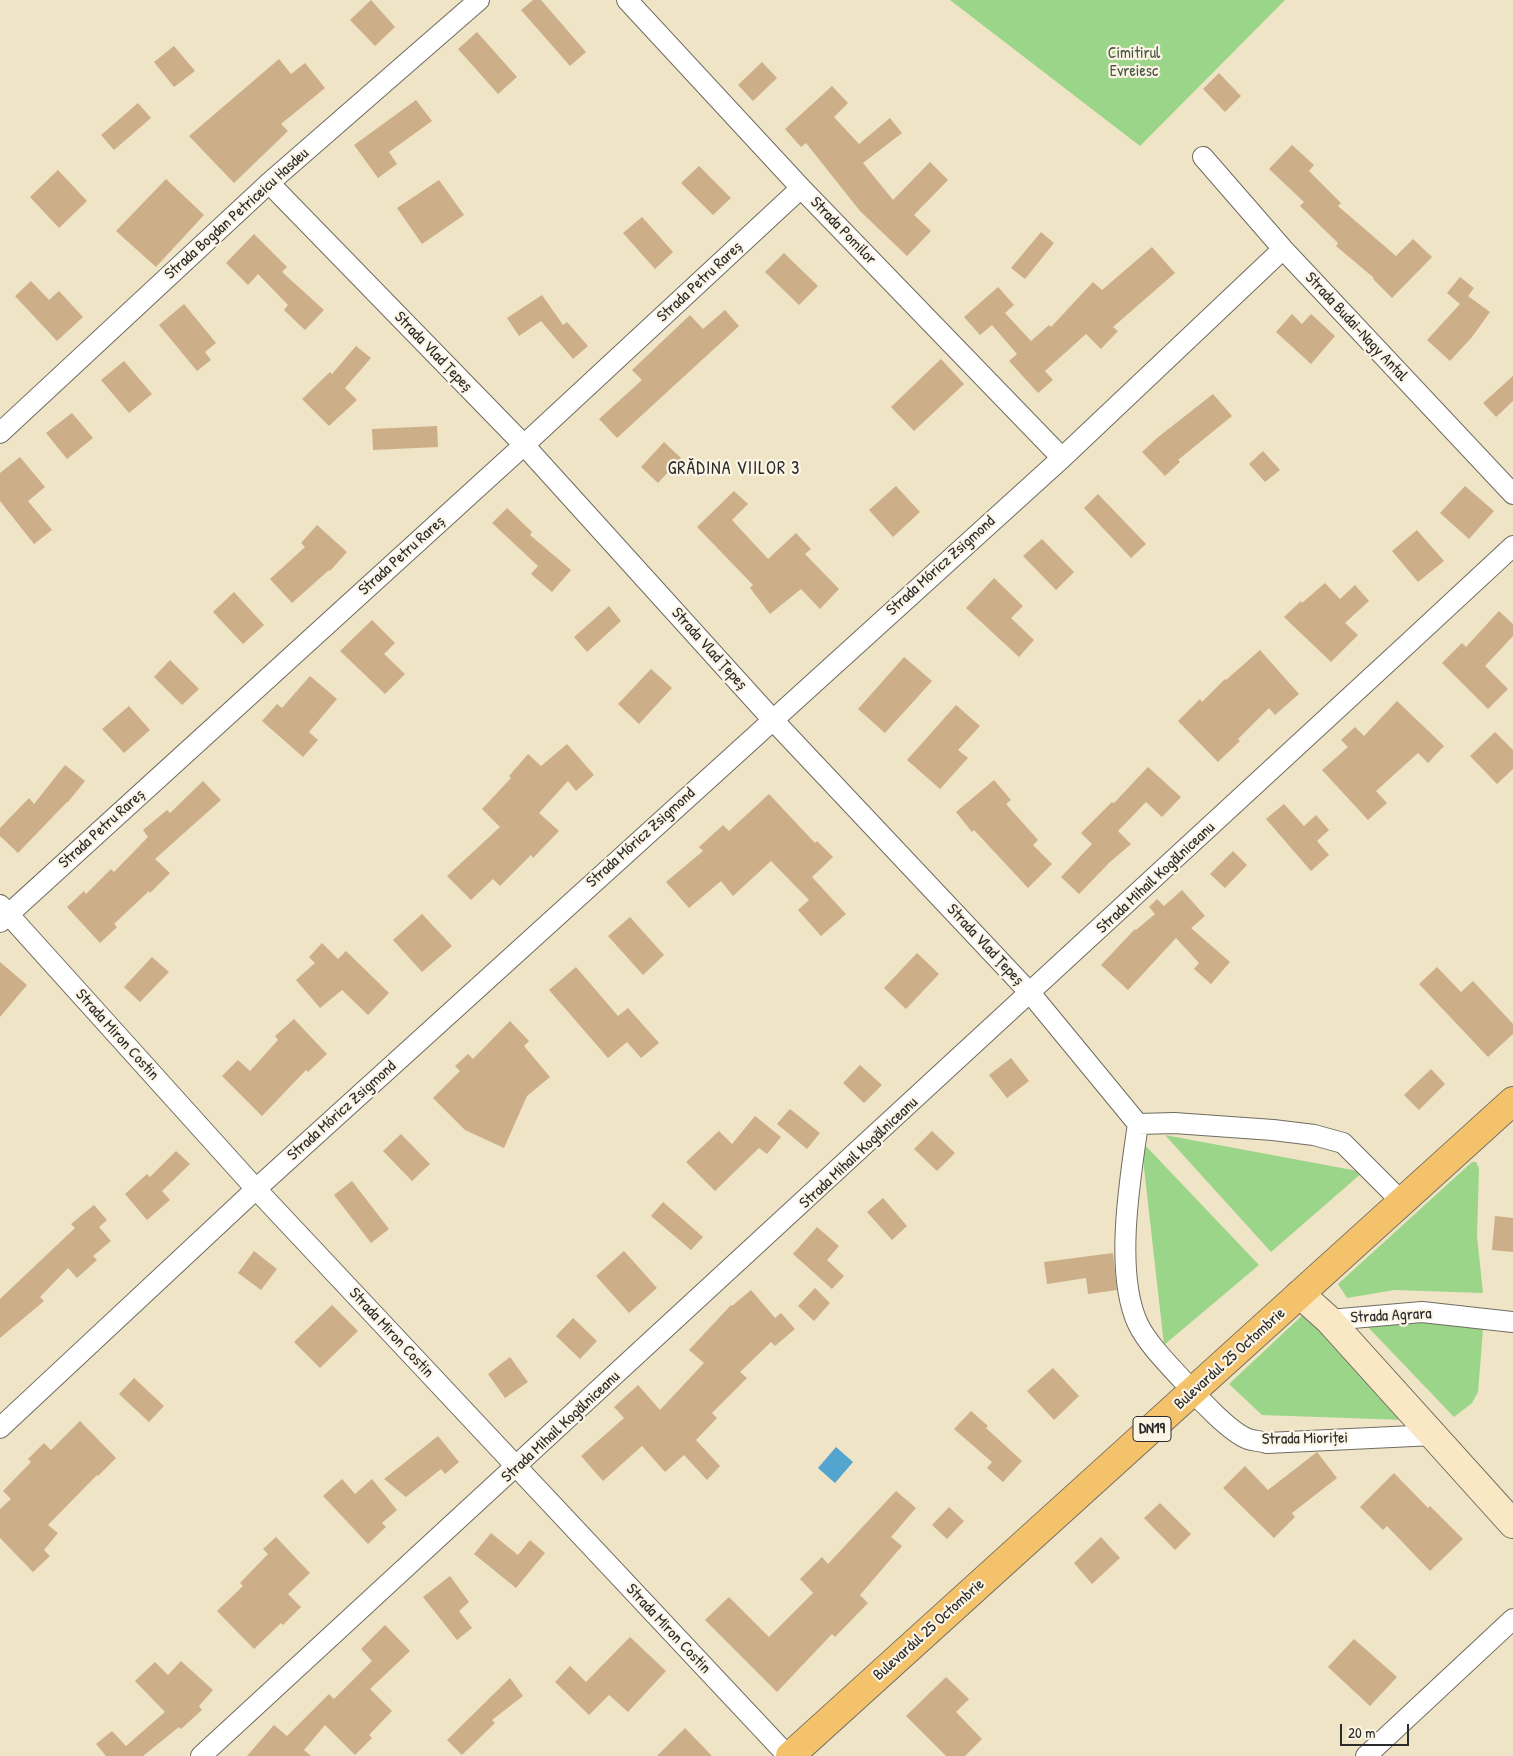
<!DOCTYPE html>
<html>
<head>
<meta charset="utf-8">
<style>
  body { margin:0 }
  #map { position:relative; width:1513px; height:1756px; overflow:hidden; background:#efe4c5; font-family:"Patrick Hand",sans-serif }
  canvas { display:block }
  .scale { position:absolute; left:1340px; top:1724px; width:69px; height:22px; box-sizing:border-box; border:2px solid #2b2b2b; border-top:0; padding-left:6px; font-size:15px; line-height:18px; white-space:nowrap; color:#2b2b2b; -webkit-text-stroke:4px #fcf5e5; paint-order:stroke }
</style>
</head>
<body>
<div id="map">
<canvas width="1513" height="1756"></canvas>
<div class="scale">20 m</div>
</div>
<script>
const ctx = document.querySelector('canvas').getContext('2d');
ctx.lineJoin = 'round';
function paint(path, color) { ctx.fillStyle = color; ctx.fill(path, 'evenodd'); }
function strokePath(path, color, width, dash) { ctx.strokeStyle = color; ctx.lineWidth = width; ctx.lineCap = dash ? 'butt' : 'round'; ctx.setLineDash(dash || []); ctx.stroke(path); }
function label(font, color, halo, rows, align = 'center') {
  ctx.font = font + ' "Patrick Hand",sans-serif'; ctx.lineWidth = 4.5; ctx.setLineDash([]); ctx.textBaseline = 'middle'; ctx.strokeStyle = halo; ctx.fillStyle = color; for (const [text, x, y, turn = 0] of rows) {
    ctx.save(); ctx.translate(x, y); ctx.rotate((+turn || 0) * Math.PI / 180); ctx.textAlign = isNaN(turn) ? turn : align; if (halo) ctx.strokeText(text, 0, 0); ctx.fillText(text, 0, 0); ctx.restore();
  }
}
paint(new Path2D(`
  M950,0H1285L1140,146Z
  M1165,1135L1363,1172L1271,1252Z
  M1141,1141L1259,1265L1164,1345Z
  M1472,1162H1476L1479,1168L1477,1236L1483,1293L1394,1290L1347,1298L1338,1284Z
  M1308,1310L1404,1420L1262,1415L1229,1384Z
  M1484,1317L1478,1392L1472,1403L1454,1417L1364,1323Z`), '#9bd589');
paint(new Path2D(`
  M836,1447L853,1462L835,1483L818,1468Z`), '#53a4ce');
paint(new Path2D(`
  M371,0L395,27L375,46L350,20Z
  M533,0H541L586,52L570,66L521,10Z
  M477,32L517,77L498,94L458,49Z
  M174,46L195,71L174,87L154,62Z
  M279,59L291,74L305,63L325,88L281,124L288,131L234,183L189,136Z
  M762,62L777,78L753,101L738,85Z
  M1219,73L1241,96L1225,112L1203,89Z
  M832,86L848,103L834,117L859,144L890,118L902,133L863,163L893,200L930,162L948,180L914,215L931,231L907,256L860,211L806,143L801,147L785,129Z
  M416,100L432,121L389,152L397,164L378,178L354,145Z
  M138,103L151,118L114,150L101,135Z
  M1292,145L1314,165L1309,171L1341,203L1338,206L1396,256L1413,239L1432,257L1392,298L1373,279L1374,278L1336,246L1338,243L1300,206L1304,202L1269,169Z
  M699,166L731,198L713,215L681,183Z
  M58,170L87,201L59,228L30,197Z
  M166,179L204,215L156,267L116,231Z
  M439,180L464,215L422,244L397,208Z
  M642,217L673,252L655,269L623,233Z
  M1041,232L1054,243L1025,279L1011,268Z
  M254,234L287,267L282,272L324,310L305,330L284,310L288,305L258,274L248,285L226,263Z
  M1152,247L1175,273L1113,327L1118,331L1101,349L1086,334L1045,371L1053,380L1038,393L1009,361L1017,354L992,325L980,335L964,317L998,287L1014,305L1005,313L1031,341L1049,325L1051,327L1093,282L1102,290Z
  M784,253L818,286L799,305L765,272Z
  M1460,277L1474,288L1468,296L1490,312L1472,337L1450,361L1427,340L1460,304L1447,293Z
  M31,281L49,300L59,291L83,317L57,341L15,296Z
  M542,295L563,325L567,322L588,346L573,359L541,321L519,336L507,318Z
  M184,304L216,343L205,352L211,360L197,371L159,325Z
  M725,310L739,326L617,438L599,419L642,380L632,370L690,315L703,329Z
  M1292,314L1302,324L1311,314L1335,336L1311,364L1276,332Z
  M356,346L371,358L345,388L357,400L329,426L302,399L330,372L332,374Z
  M941,359L964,384L914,431L891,407Z
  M124,361L152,394L129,413L101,380Z
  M1513,376V401L1496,417L1483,403Z
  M1213,394L1232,416L1178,460L1180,462L1165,476L1142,452L1157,438Z
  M72,413L93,438L67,459L46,433Z
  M437,426L438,447L373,450L372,429Z
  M664,442L681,458L658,483L641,467Z
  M1263,451L1280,470L1265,482L1249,464Z
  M20,457L45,487L28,501L52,530L34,544L0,501V473Z
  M896,486L920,512L893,537L869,510Z
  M1465,486L1494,511L1469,539L1440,513Z
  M734,491L748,504L732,520L768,559L796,533L811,549L805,554L839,589L820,609L801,589L770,614L750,588L753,585L697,527Z
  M1098,494L1146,544L1131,558L1084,508Z
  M507,508L532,532L530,535L571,570L552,592L531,574L538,566L492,523Z
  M317,525L347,552L330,571L329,570L292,603L270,579L305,547L301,543Z
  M1417,530L1444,561L1418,582L1392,551Z
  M1042,539L1074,572L1056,590L1023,556Z
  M994,578L1023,606L1011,618L1034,640L1019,657L966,608Z
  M1325,583L1340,599L1355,585L1369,601L1345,623L1358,635L1331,662L1284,617L1301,601L1302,603Z
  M234,592L264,625L243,644L213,612Z
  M609,606L621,621L587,652L574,637Z
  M1499,611L1513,624V636L1485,666L1508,689L1488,709L1442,663L1462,643L1466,647Z
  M372,620L395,643L384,654L405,674L385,694L340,651Z
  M1260,650L1299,694L1275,715L1269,708L1238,739L1240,741L1218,762L1178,721L1200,699L1202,702L1225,679L1226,680Z
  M904,657L932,681L885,733L858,709Z
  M170,660L199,689L182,705L154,677Z
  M651,669L672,688L639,724L618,704Z
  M310,676L337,699L309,732L318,740L303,757L262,721L277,704L282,708Z
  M1397,701L1444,746L1428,763L1418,753L1376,791L1387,803L1368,820L1322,770L1348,747L1341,740L1355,727L1364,736Z
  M956,705L980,726L958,750L968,758L940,789L907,760Z
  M129,706L150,730L124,753L102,729Z
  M1495,732L1513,750V769L1497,784L1470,756Z
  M567,744L594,775L576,791L568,781L539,813L559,831L533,858L531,855L500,886L493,879L471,900L447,876L500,827L482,809L511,778L509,776L528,754L541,766Z
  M65,765L85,781L68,802H67L18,853L0,836V828L29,798L34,804Z
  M1148,767L1181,797L1162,817L1146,802L1118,831L1131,844L1110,862L1079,894L1061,877L1092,844L1081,833L1112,802L1114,803Z
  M994,780L1011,800L1006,804L1038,840L1033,845L1052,864L1028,888L974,830L972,832L956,812Z
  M203,781L221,800L155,859L170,873L150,893L149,891L114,924L117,927L100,943L67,907L84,891L86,894L111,869L114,872L148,837L143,830L167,810L170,813Z
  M769,794L815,843L817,841L833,857L812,877L846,914L821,936L798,910L809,900L771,861L733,896L721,881L689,908L666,882L703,851L699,847L723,825L729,831Z
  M1284,804L1304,826L1316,815L1329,830L1317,841L1329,855L1311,871L1266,819Z
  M1233,851L1247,865L1225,888L1210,874Z
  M1182,890L1205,916L1191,928L1230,962L1211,984L1194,969L1199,963L1176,938L1128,990L1101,965L1135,929L1136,930L1155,914L1149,907L1157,899L1164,906Z
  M422,914L452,946L422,972L393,940Z
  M630,917L664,955L643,975L608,936Z
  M322,943L338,959L346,951L389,993L368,1015L342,990L320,1008L296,980L315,963L309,957Z
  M917,953L939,974L906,1009L884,988Z
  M152,957L169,972L140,1002L124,987Z
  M0,962L27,985L0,1017Z
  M576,967L618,1016L628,1008L659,1043L641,1058L627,1042L608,1058L549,990Z
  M1437,967L1461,992L1473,981L1513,1024V1034L1488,1057L1419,984Z
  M294,1019L327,1054L308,1072L306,1070L262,1116L222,1076L238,1060L250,1071L278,1040L275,1036Z
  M510,1021L529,1041L524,1046L550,1077L527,1096L504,1148L465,1130L433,1098L460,1071L455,1066L468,1054L473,1059Z
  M1011,1058L1029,1081L1007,1098L989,1075Z
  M860,1065L882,1085L864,1103L843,1083Z
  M1431,1069L1445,1084L1419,1110L1404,1095Z
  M790,1109L820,1133L807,1149L777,1124Z
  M755,1116L781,1137L767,1154L759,1148L715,1191L686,1162L719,1131L732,1144Z
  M932,1131L955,1153L937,1171L914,1149Z
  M401,1134L430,1164L412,1181L383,1151Z
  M176,1151L190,1164L162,1191L170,1200L147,1220L125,1194L147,1174L150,1177Z
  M352,1181L389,1229L371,1243L334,1195Z
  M883,1198L907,1226L892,1240L867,1212Z
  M663,1202L703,1237L691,1250L651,1216Z
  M94,1205L107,1220L99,1227L111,1241L93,1256L97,1260L77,1278L68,1268L40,1297L44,1301L0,1338V1299L75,1228L71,1224Z
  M1495,1216L1513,1218V1252L1492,1250Z
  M817,1227L839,1246L827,1260L844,1276L832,1289L793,1254Z
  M254,1251L277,1269L261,1290L238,1273Z
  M624,1251L657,1288L629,1313L596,1276Z
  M1113,1253L1117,1290L1088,1294L1086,1278L1047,1284L1044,1262Z
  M815,1288L830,1303L814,1321L798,1306Z
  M751,1290L775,1318L781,1313L795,1329L775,1346L771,1342L740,1372L747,1378L712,1413L717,1418L696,1440L720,1466L707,1480L684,1455L665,1472L642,1446L603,1481L581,1456L624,1418L614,1407L638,1385L660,1410L704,1363L689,1350L731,1305L732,1306Z
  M332,1305L358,1331L320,1368L294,1342Z
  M573,1318L597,1341L580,1359L556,1336Z
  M510,1357L528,1382L505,1398L488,1374Z
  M1053,1368L1079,1396L1054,1420L1027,1391Z
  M134,1378L164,1406L149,1422L119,1394Z
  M971,1411L988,1426L986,1428L1022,1461L1003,1482L987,1468L992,1462L954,1429Z
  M80,1421L116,1458L98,1476L97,1475L48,1525L58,1533L44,1550L50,1556L33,1572L0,1538V1509L11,1499L3,1491L31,1462L28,1459L44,1443L51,1450Z
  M438,1436L459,1462L445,1474L441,1469L406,1497L384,1479Z
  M1317,1452L1337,1478L1292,1513L1295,1517L1274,1538L1223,1488L1245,1466L1268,1490Z
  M1394,1473L1428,1508L1430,1506L1463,1539L1430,1571L1387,1526L1383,1530L1360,1507Z
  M342,1479L355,1494L372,1479L397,1510L382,1523L386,1527L368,1544L323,1496Z
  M896,1491L916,1508L891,1537L902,1546L860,1595L868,1603L835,1637L832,1634L777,1692L705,1620L729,1597L769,1637L813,1593L800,1579L822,1557L828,1564Z
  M1160,1503L1191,1534L1175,1550L1144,1518Z
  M949,1507L964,1521L947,1539L932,1525Z
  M491,1533L518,1555L530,1540L545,1553L516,1588L474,1554Z
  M276,1537L310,1573L288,1594L301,1607L283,1625L281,1623L254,1649L217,1611L243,1586L240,1583L268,1554L263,1549Z
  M1101,1537L1120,1558L1092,1584L1074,1563Z
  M450,1576L469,1602L459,1611L472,1628L457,1640L423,1597Z
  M385,1625L410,1651L370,1689L392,1711L369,1735L372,1738L355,1755L325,1725L304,1750L311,1756H247L274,1725L287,1736L329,1694L334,1699L372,1661L361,1649Z
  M630,1637L666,1671L628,1712L609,1695L589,1715L555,1682L570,1666L586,1682Z
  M1354,1639L1397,1677L1370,1706L1328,1667Z
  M181,1661L213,1690L199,1706L202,1710L181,1729L179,1727L143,1756H106L96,1744L112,1731L126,1746L165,1712L135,1681L155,1662L168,1675Z
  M946,1677L969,1699L956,1712L982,1739L965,1756H946L906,1716Z
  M510,1678L523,1696L492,1720L495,1723L462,1755L447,1740Z
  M685,1728L712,1756H657Z`), '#ccae89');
const street = new Path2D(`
  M627,0L801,188L1062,458
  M1203,157L1283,249L1513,494
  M269,183L524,445L772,719L1031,994L1138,1124
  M0,433L269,183L479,0
  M0,905L256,1189L788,1756
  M0,922L524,445L801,188
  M1138,1124C1130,1179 1114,1273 1138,1324C1148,1345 1172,1368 1188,1386C1201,1401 1230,1432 1248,1439C1254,1441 1261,1441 1267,1443L1434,1435
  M1138,1124L1174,1123L1273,1130L1314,1135L1343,1143L1402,1202
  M1329,1320L1422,1312L1513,1322
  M0,1428L256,1189L1062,458L1283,249
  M201,1756C640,1355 1077,951 1513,546
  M1366,1756L1513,1619`);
const secondary = new Path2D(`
  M1300,1294L1329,1320L1513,1524`);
const primary = new Path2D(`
  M790,1756L1513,1101`);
strokePath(street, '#706c61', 22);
strokePath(secondary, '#706c61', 30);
strokePath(primary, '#706c61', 30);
strokePath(street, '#fff', 20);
strokePath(secondary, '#fae7c3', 28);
strokePath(primary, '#f3c26a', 28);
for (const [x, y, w] of [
  [1152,1429,38]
]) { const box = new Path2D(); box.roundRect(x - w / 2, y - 12.5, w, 25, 4); ctx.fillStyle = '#fcf5e5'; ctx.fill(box); strokePath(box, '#2b2b2b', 1); }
label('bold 15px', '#2b2b2b', null, [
  ["DN19",1152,1429]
]);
label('16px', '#475642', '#fcf5e5', [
  ["Cimitirul",1134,54],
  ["Evreiesc",1134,72]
]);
label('16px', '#2b2b2b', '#fcf5e5', [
  ["Strada Bogdan Petriceicu Hasdeu",237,214,-42],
  ["Strada Pomilor",843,231,46],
  ["Strada Petru Rareș",700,282,-43],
  ["Strada Budai-Nagy Antal",1356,327,47],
  ["Strada Vlad Țepeș",433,352,46],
  ["Strada Petru Rareș",402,556,-42],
  ["Strada Móricz Zsigmond",941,566,-42],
  ["Strada Vlad Țepeș",709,649,48],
  ["Strada Petru Rareș",102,829,-42],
  ["Strada Móricz Zsigmond",641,838,-42],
  ["Strada Mihail Kogălniceanu",1156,878,-43],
  ["Strada Vlad Țepeș",985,945,47],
  ["Strada Miron Costin",117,1035,48],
  ["Strada Móricz Zsigmond",342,1111,-42],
  ["Strada Mihail Kogălniceanu",859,1153,-43],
  ["Strada Agrara",1391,1316,-3],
  ["Strada Miron Costin",391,1333,47],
  ["Bulevardul 25 Octombrie",1230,1359,-42],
  ["Strada Mihail Kogălniceanu",561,1427,-43],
  ["Strada Mioriței",1305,1439,-1],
  ["Strada Miron Costin",668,1629,47],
  ["Bulevardul 25 Octombrie",929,1630,-42]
]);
ctx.letterSpacing = '1px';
label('18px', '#2b2b2b', '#fcf5e5', [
  ["GRĂDINA VIILOR 3",734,469]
]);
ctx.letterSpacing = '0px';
</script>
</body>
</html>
